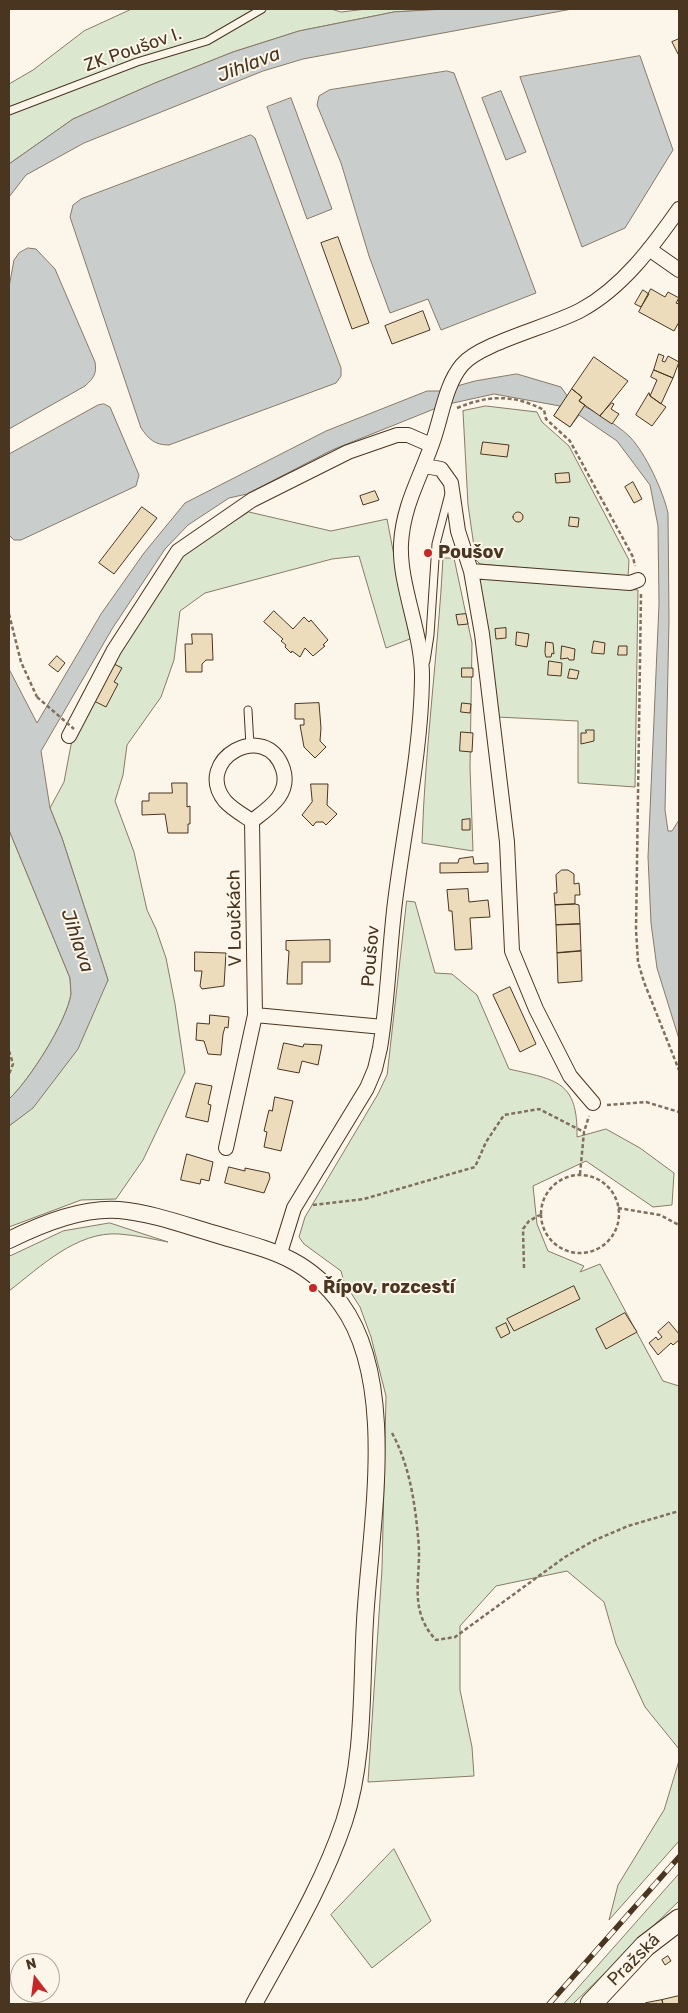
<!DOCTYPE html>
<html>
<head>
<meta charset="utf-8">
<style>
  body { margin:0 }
  #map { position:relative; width:688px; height:2013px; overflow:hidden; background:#fbf6e9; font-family:Rubik,sans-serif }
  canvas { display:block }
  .frame { position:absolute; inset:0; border:10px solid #4a3520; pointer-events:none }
  .north { position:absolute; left:10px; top:1953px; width:50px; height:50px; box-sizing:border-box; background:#fbf6e9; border:1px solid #b4a999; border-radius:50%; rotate:345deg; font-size:14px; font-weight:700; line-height:20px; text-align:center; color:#4a3520 }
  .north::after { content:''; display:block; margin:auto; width:18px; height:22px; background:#c62828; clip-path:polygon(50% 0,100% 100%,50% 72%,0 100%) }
</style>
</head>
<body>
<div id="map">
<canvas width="688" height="2013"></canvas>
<div class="frame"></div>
<div class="north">N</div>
</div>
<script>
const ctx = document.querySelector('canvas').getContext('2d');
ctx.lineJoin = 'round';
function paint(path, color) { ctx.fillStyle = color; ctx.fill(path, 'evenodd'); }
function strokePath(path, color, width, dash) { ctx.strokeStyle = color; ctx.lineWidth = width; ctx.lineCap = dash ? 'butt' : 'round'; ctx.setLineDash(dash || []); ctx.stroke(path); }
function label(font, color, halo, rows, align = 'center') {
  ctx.font = font + ' Rubik,sans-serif'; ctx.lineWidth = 4; ctx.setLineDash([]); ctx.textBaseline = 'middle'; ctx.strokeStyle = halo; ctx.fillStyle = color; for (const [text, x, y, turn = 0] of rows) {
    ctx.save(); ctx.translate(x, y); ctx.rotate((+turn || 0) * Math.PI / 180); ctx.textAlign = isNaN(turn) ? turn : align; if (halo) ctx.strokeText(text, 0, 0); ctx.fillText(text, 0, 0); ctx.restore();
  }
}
const green = new Path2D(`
  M132,9H331L341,12L367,9H446L394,12L299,31L233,52L155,83L73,119L9,164V84L33,70L84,31Z
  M486,406L537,412L542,422L569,446L629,560L628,577L480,564L476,560L468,505L463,411Z
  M249,512L331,531L387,519L410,639L386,648L359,556L332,559L205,593L180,611L174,660L161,697L127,745L123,775L115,801L134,852L147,910L156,929L166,958L175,1004L185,1072L143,1160L116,1199L81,1200L9,1227V1126L33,1107L108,980L62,838L50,808L64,782L74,729L112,663L183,554Z
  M443,558H454L472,643L470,767L473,851L422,843C425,747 438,653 443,558Z
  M483,577L638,590L635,787L578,783V721L497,717L479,582Z
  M9,830L70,978C70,983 71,989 71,994C67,1021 29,1081 9,1099Z
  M407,901L415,902L435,973L452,974L477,995L509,1069C557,1080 578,1081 577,1137L606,1129L640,1148L674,1173L672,1205L653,1207L586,1161L533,1186L537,1224L548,1251L584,1266L580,1272L600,1264L663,1381L679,1386V1749L645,1707L616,1644L604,1602L567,1571L496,1586L460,1626V1690L472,1747L474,1776L368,1782L382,1569L386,1396L371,1337L360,1307L344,1282L341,1271L304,1244L299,1237L305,1217L378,1094L387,1075Z
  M110,1223L168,1242C152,1239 135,1235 119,1234C77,1231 40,1267 9,1291V1256L12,1255L63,1231Z
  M679,1761V1841L609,1920L618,1885L664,1810Z
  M394,1849L431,1921L372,1968L331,1915Z
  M679,1874V1901L573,2004H564Z`);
paint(green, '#dce7d0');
strokePath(green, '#887966', 1);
const water = new Path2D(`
  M446,9H572L303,59L263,71L84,143L26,175L9,197V164L73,119L155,83L233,52L299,31L394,12Z
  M640,56L673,150L625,228L582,247L520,77Z
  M447,71L454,73L536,293L441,330L428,299L390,313L369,256L341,163L317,105L319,96L329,90Z
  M501,91L526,152L506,160L482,98Z
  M291,98L332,209L307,219L267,107Z
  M251,135L255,138L341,368V376L336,383L169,445C154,445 149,439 141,428L70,217L73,205L81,199Z
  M28,248L36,249L55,269L95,362C97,373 94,378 85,386L9,429V287L14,260L19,253Z
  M517,374L561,387L568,397C587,408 615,422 630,437C646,454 663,491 668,513L669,620L665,810L668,831H672L679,820V1039L657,968L651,923L648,857L659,604L658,526L650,485L617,441L579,415L570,427L554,416L560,406L494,394L444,405L332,450L247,494L229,498L188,525L165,549L112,629L41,751L50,808L62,838L108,980L78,1049L33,1108L9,1126V1099C29,1081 67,1021 71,994C71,989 70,983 70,978L9,830V669L37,723L101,614L144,553L185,503L326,431L427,391H439L475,381Z
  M104,404L110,407L139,475L136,486L21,540H14L9,535V454L98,405Z`);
paint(water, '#c9cecd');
strokePath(water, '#887966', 1);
const building = new Path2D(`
  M679,39V54H678L672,42Z
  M338,237L369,323L352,329L321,243Z
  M651,289L665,297L668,292L679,298L676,303L679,304V322L674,331L639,312Z
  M643,290L649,294L641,307L635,304Z
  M423,311L430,330L392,344L385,326Z
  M659,354L664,356L662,361L665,362L668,356L679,362L673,378L654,370Z
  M594,357L628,381L600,416L579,401L582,397L572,389Z
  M654,370L673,378L661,404L650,396L657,380L651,377Z
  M572,389L582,397L579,401L585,405L570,427L554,416Z
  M649,393L650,396L666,407L652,426L636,415Z
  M612,403L614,404L611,409L619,414L612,424L600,416Z
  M483,442L509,445L507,457L481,454Z
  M569,473L570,482L556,483L555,474Z
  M633,482L642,499L634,503L625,487Z
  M375,491L379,500L363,505L360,496Z
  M142,507L157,518L114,574L99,563Z
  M513 517a5 5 0 1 1 10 0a5 5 0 1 1-10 0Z
  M570,517L579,518L578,527L569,526Z
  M274,611L293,629L304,617L309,622L311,620L328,640L323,645L325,646L313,656L305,648L300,657L292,651L291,653L285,647L286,645L281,641L283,639L264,622Z
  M466,614L468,624L458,625L456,615Z
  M506,628V638L496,639L495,629Z
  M517,632L529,634L527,647L516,645Z
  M192,634H212L213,660H206L202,664V672H186L185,644H192Z
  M594,641L605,643L604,654L592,653Z
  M546,642L553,643L554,654L552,653L551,657H546L545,653Z
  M562,646L575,649L574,660H569L568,658L561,659Z
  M619,646H627V655H618Z
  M57,656L65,663L58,672L49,665Z
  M549,661L562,663L561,676L548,675Z
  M112,663L122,668L114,682L118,684L106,707L92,700Z
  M462,668H473V677H462Z
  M570,669L579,671L577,679L568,678Z
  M319,703L321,728L320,741L326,747L315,758L304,747L300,725H304V719H295V704Z
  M462,703L471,704L470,713L461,712Z
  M586,730H594V741L581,744V733H586Z
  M461,732L473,733L472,752L460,751Z
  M172,783H187V807L190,806V824H188V833H168L165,814L142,815V801H149V793H172Z
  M311,784H328L327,805L337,814L326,825L323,822H316L313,826L302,815L312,802Z
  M470,819V830H462V820Z
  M473,857L474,864L488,863V872L440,873V863H458L459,859Z
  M562,870H568L574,874V884L579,883L580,895H575V904L555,905L554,893H557L556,875Z
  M468,889L469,902L488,900L490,917L470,918L472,949L455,950L452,911H449L447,890Z
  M575,904L579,905L580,924L556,925L555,905Z
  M580,924L581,951L557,953L556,925Z
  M330,940V962H302V984H287L289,951L286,950V941Z
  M581,951L582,981L558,983L557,953Z
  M195,952L226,953L224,986L202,989L200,986L202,971H195Z
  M510,987L536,1044L520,1052L493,995Z
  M210,1015L229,1017L228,1028L225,1027L223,1034L221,1055L208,1054L204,1041L196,1040L197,1023L209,1024Z
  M284,1043L303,1047L304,1044L322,1045L318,1065L302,1061L299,1073L278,1069Z
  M196,1083L212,1086L208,1104L211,1105L208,1122L186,1117Z
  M275,1097L293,1101L281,1151L264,1147L267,1132L264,1131L269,1110L272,1111Z
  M187,1154L213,1162L209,1181L201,1179L200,1184L181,1180Z
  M229,1167L245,1171V1168L269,1173L270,1178L264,1193L225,1183Z
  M574,1286L580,1299L514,1331L507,1319Z
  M625,1313L637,1332L606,1349L596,1329Z
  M669,1322L679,1334V1340L673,1345L671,1343L658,1355L649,1343L656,1337L658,1340L662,1337L658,1332Z
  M506,1323L510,1333L501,1338L496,1328Z
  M668,1956L671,1961L665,1965L662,1960Z
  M679,1996V2004H663L662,2000Z
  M662,2000L663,2004H647L646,2003Z`);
paint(building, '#ecdcbc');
strokePath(building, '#4a3520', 1);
const service = new Path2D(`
  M9,111L137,62L207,41L262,9
  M426,661L430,635L436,544L449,494
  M248,710L250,746`);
const minor = new Path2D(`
  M649,249L679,270
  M425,466L441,469L451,483L458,531L471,571L482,634L507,842L512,951L536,1009L570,1076L593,1103
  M471,571L630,583L638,580
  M69,736L114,650L178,551L252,500L348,452L397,435H408L431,445
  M255,1015L383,1027
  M226,1148L255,1015L252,821C269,808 291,794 283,769C266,718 192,760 225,801C232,809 243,815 252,821
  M280,1253L294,1208L367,1088L375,1069L380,1048C388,1000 389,951 395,902C404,829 421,752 422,679C423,634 399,586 401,544C403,504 422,475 434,438C442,414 446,384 462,365C480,343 552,326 581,310C622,288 653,246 679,209`);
const tertiary = new Path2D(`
  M9,1240C41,1224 82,1207 119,1210C152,1213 184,1225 215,1234C268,1250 306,1256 341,1304C399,1383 370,1528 365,1621C361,1687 365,1759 344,1822C322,1887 286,1945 254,2004`);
const primary = new Path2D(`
  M591,2004L645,1946L679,1920`);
strokePath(service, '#4a3520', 9);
strokePath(minor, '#4a3520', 16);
strokePath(tertiary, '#4a3520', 18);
strokePath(primary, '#4a3520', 23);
strokePath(new Path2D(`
  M457,408C489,395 513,394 544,410L546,419L570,441L633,557L635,566
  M641,594L636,930L638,962L644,982L679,1070
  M9,614L21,662L37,697
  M9,1051L13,1064L9,1074
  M607,1105L646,1102L679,1112
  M580,1174L584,1132L589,1116
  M541 1214a39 39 0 1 1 78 0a39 39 0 1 1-78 0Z
  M313,1205L364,1199L475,1167L486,1142L504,1115L539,1109L584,1132
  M618,1208L660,1215L679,1225
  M524,1268L523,1229L529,1221L540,1215
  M392,1433C409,1464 415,1502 418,1537C423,1575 406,1608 436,1640L455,1637L565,1557L593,1541L628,1526L679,1511`), '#7f6f5c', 2.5, [4, 2.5]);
strokePath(service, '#fbf6e9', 7);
strokePath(minor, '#fbf6e9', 14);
strokePath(tertiary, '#fbf6e9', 16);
strokePath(primary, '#fbf6e9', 21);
const rail = new Path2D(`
  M549,2004L679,1857`);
strokePath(rail, '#4a3520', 5.5);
strokePath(rail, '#fbf6e9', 4, [11]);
strokePath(new Path2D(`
  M37,697L74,729`), '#7f6f5c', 2.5, [4, 2.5]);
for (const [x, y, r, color] of [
  [428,553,5,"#c62828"],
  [313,1288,5,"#c62828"]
]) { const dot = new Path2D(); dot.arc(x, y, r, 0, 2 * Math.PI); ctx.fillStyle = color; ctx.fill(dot); strokePath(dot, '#fbf6e9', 2); }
label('18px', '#4a3520', '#fbf6e9', [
  ["ZK Poušov I.",133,50,-19],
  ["V Loučkách",235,918,-91],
  ["Poušov",371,956,-85],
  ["Pražská",634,1960,-45]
]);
label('bold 18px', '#4a3520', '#fbf6e9', [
  ["Poušov",438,553],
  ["Řípov, rozcestí",323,1288]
], 'left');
label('italic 19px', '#4a3520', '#fbf6e9', [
  ["Jihlava",249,65,-21],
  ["Jihlava",77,941,71]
]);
</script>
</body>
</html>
